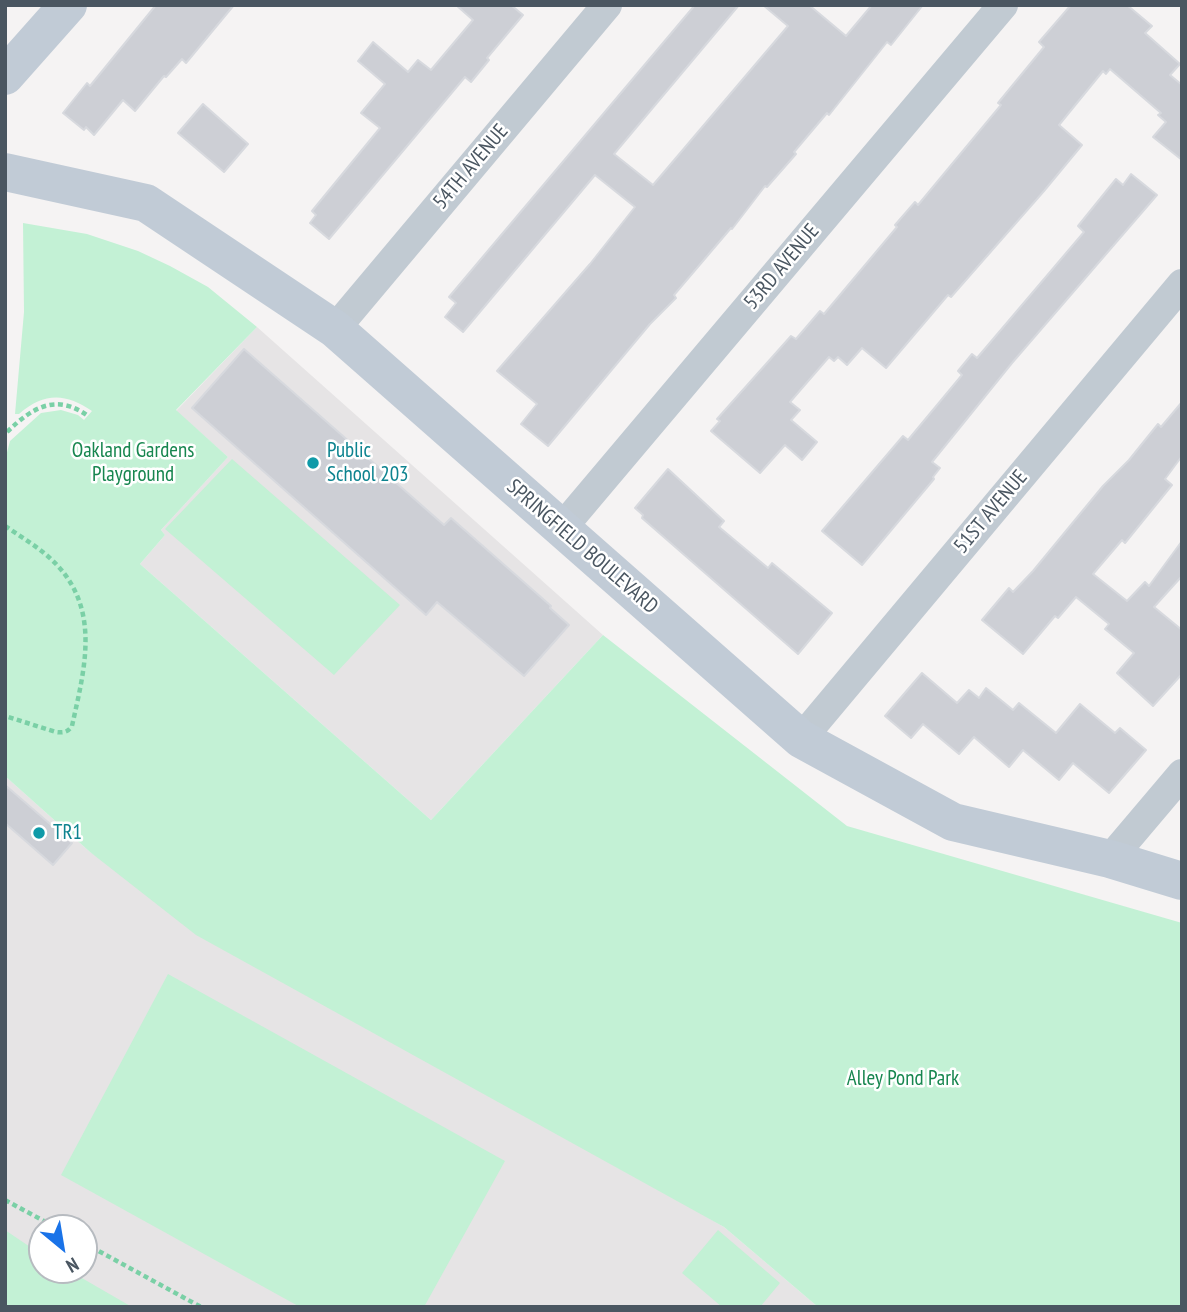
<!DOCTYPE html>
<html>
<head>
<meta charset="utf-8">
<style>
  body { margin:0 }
  #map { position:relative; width:1187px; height:1312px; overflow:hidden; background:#f5f3f3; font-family:"PT Sans Narrow",sans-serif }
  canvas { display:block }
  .frame { position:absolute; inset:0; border:7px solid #4a5661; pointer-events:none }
  .north { position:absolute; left:28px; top:1214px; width:70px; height:70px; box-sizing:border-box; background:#fff; border:2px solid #b7bbc0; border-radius:50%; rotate:150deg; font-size:19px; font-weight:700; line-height:28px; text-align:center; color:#4a5661 }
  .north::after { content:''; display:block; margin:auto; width:24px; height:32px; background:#1a73e8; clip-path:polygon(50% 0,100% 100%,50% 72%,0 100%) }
</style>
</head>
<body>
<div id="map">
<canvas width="1187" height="1312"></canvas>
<div class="frame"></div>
<div class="north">N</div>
</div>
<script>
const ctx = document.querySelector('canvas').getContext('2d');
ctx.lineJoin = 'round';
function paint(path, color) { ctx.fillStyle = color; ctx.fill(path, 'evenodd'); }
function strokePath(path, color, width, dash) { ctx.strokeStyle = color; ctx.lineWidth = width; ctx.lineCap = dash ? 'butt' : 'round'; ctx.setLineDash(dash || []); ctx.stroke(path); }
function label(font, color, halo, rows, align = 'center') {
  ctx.font = font + ' "PT Sans Narrow",sans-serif'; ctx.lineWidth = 5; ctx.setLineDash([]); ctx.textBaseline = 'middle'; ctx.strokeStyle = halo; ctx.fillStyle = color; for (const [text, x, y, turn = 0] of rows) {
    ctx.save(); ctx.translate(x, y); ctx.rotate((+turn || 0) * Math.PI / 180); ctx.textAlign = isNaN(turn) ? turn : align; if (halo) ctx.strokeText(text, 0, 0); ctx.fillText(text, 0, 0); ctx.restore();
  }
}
paint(new Path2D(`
  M257,327L603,635L431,820L140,564L165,535L161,530L228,457L176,411Z
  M5,776L90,852L724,1227L818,1307H5ZM42,1228H84V1270H42Z`), '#e6e4e5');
paint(new Path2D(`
  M23,223L87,234L138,251L170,266L208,287L257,327L176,410L228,457L161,530L165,535L140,564L431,820L603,635L847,826L1182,923V1307H818L724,1227L196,935L90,852L5,776V460L10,441L41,413L61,410L78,415L84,420L92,411C66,393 44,392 19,414H15L24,312Z
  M232,459L400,605L334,675L165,529Z
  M168,974L505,1161L424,1307H300L61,1175Z
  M5,1230L42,1255V1270H68L132,1307H5Z
  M718,1230L780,1283L760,1307H722L682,1273Z`), '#c3f1d5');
const building = new Path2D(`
  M156,5H234L186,63L182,59L166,77L164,76L135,111L123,100L94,135L86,127L84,130L63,113L87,83L90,86Z
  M456,5H511L523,15L487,58L489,60L471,82L465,77L329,239L310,223L316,215L312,211L380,128L361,113L385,84L358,61L373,42L408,72L418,60L431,70L473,20Z
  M695,5H739L614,154L653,185L788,26L763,5H809L846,36L872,5H923L891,45L887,42L829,115L827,113L794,152L796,154L767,187L765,186L732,229L731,228L674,295L676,298L650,324L548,446L521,424L537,404L497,371L590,264L635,207L595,175L463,332L445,317L456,303L449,297Z
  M1071,5H1127L1152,26L1145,33L1180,64L1170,75L1182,85V160L1153,137L1166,122L1158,115L1161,113L1110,69L1106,74L1103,71L1059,125L1082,145L1044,191L951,297L948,295L886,368L862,348L847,365L838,357L834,361L829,357L790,402L800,410L791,420L817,442L802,460L785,445L760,473L711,431L720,421L717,419L791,336L796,339L820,311L824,314L897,227L895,225L915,202L918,205L1001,105L998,103L1044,47L1039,42Z
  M203,104L248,144L224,172L178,133Z
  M1131,174L1157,195L1012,363L932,462L940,468L933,477L934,479L862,565L822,531L903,436L908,440L962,375L958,371L972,354L977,358L1084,232L1078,226L1116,179L1123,185Z
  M244,349L444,525L451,518L551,606L550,608L569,625L524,676L437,602L426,615L192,408Z
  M1182,402V456L1165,479L1172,485L1125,543L1122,540L1093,574L1127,601L1145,582L1149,586L1182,541V576L1154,607L1182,630V674L1153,706L1117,673L1134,653L1105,629L1109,624L1076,597L1058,618L1055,616L1023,654L982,620L1009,588L1013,592L1033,571L1103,486L1129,460L1158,424L1161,427Z
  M668,469L724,521L719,527L768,568L772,563L832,613L798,654L642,518L643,515L635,508Z
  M922,673L957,703L969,690L979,698L986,688L1013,710L1019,703L1056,733L1080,704L1115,733L1120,728L1146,750L1109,793L1073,763L1059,780L1023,750L1009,767L974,737L959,754L923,724L911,738L885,716Z
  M5,785L72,843L53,865L5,823Z`);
paint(building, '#cdcfd5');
strokePath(building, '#d7d9de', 2);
strokePath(new Path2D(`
  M7,432C33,407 56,393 88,416
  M5,526C23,538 43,550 57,565C101,612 84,671 72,726C68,732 64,733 56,732L5,716
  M5,1200L57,1228
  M84,1243L201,1307`), '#7ad0a6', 4.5, [5, 3.5]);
strokePath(new Path2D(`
  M335,329L607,5
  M561,529L1003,5
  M801,739L1182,284
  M1110,859L1182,774`), '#c1cad2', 30);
strokePath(new Path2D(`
  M5,76L68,5
  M5,172L146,203L335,329L801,739L953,822L1110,859L1182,881`), '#c1cbd6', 38);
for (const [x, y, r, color] of [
  [313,463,7,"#0f9aa8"],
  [39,833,7,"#0f9aa8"]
]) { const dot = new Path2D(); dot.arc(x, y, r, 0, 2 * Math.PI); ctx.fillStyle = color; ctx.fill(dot); strokePath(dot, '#fff', 2.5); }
label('21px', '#4a5661', '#fff', [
  ["54TH AVENUE",471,167,-50],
  ["53RD AVENUE",782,267,-50],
  ["51ST AVENUE",991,512,-50],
  ["SPRINGFIELD BOULEVARD",582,547,41]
]);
label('21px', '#17864f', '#fff', [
  ["Oakland Gardens",133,451],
  ["Playground",133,475],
  ["Alley Pond Park",903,1079]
]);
label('21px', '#0d838f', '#fff', [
  ["Public",327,451],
  ["School 203",327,475],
  ["TR1",53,833]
], 'left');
</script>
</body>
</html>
